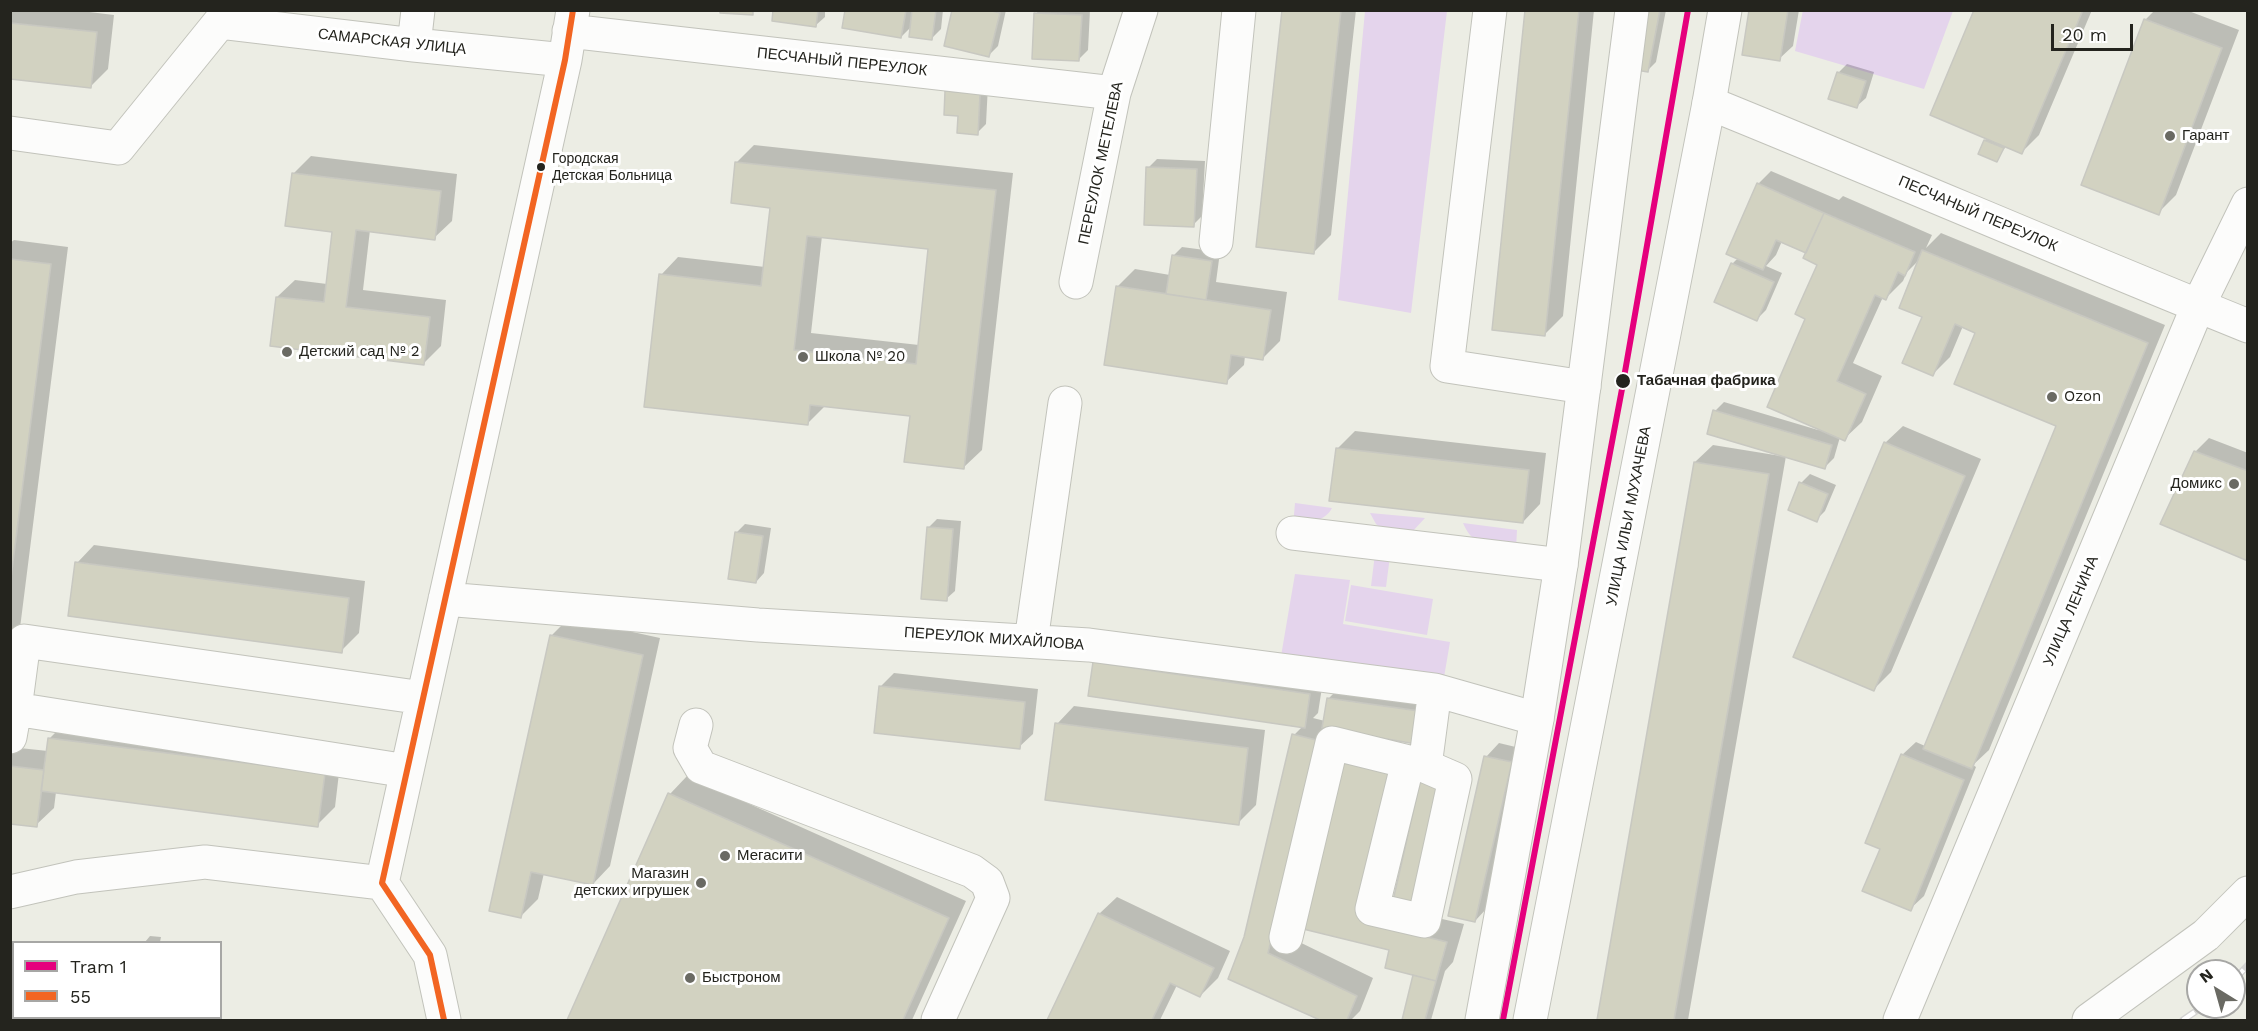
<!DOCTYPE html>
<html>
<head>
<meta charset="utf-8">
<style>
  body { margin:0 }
  #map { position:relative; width:2258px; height:1031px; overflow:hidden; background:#ecede4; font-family:"Work Sans",sans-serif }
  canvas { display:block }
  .frame { position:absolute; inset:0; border:12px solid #24241e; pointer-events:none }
  .legend { position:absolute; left:12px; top:941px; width:210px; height:78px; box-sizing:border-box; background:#fff; border:2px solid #a7a7a5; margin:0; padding:8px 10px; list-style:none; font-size:18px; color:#24241e }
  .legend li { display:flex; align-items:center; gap:12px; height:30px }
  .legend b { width:30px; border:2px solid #a7a7a5 }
  .north { position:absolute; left:2186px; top:959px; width:60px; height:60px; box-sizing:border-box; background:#fff; border:2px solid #a7a7a5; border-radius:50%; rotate:323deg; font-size:16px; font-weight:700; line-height:24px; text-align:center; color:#24241e }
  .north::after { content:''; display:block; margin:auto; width:21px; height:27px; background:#6a6a63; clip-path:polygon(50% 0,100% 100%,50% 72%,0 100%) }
  .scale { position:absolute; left:2051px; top:24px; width:82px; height:27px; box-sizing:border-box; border:3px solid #24241e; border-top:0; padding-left:8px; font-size:18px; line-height:21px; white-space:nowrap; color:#24241e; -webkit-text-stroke:4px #fff; paint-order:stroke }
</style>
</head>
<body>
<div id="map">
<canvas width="2258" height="1031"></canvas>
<div class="frame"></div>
<ul class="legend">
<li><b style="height:8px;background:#e5007d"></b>Tram 1</li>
<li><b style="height:8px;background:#f26522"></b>55</li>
</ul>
<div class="north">N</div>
<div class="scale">20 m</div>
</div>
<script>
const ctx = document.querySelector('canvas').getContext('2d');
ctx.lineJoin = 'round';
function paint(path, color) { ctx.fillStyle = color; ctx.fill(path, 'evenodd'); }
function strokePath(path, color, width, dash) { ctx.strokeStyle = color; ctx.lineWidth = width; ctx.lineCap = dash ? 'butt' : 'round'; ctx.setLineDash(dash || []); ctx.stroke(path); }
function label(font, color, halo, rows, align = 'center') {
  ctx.font = font + ' "Work Sans",sans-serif'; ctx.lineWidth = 6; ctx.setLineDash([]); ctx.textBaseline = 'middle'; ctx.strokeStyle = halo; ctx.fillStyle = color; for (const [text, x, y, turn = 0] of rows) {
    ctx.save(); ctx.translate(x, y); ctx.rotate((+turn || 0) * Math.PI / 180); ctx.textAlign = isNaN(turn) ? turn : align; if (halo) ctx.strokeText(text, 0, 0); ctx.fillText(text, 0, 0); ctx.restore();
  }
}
paint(new Path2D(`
  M1803,10H1953V11L1924,89L1795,51Z
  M1365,11H1447L1411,313L1338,300Z
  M1295,503L1332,508C1325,522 1307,523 1293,526Z
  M1370,513L1425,518L1412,532L1388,534L1376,524Z
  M1463,523L1517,530L1516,549C1491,545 1474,549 1463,523Z
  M1375,554L1390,556L1386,587L1371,586Z
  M1295,574L1350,580L1343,624L1450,642L1442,689L1280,662Z
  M1351,585L1433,599L1427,635L1345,621Z`), '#e4d4ec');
paint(new Path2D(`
  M10,10H73L114,15L108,69L91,86L10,78Z
  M775,10H825V17L816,25Z
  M846,10H943L941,29L932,38L912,26L901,37Z
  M954,10H1006L998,46L989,55Z
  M1039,10H1090L1088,50L1079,59L1036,14Z
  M1284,10H1356L1331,235L1314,252Z
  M1526,10H1594L1563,316L1545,334Z
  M1643,10H1666L1656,62L1647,71Z
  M1751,10H1799L1793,46L1779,59Z
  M1975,10H2092L2039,135L2022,152L2006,146L1997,160L1985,140L1988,138Z
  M2155,10H2186L2239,30L2176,195L2158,213L2083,184L2146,19Z
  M1847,64L1874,72L1866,98L1857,106L1838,73Z
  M956,83L988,85L986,124L977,133L959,115L947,92Z
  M754,145L1013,173L982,450L964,467L911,415L826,405L808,423L661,275L678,257L765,267L772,206L737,162ZM822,236L930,248L919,345L811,333Z
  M311,156L457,174L452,221L434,238L370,230L363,290L446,300L441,346L423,364L277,297L295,280L327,284L334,230L293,174Z
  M1157,159L1205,161L1202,216L1193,225L1148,168Z
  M1771,171L1839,200L1843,196L1932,235L1926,248L1941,233L2165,325L1989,750L1973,765L1976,767L1924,896L1910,909L1882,848L1902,755L1916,742L1925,746L2058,425L1977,332L1963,326L1950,357L1933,374L1924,316L1920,259L1907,272L1903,281L1886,298L1883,297L1853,363L1882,376L1862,422L1844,439L1840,437L1834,458L1825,467L1786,456L1688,1020H1599L1695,462L1713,445L1781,456V454L1715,411L1724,402L1818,430L1819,428L1807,318L1819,264L1808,252L1782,241L1776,255L1766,266L1782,273L1766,310L1757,319L1732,264L1738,258L1758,184Z
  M14,240L68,247L19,636L10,645V243Z
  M1182,247L1220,252L1216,282L1287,292L1280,341L1262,359L1245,356L1244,365L1226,382L1117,287L1135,269L1170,275L1173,256Z
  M1903,426L1981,459L1891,672L1874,689L1885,443Z
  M1355,431L1546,453L1540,504L1523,522L1337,449Z
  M2209,438L2248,453V559L2162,524L2196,451Z
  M1810,474L1836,485L1825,511L1816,520L1801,483Z
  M937,519L961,521L955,591L946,599L928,528Z
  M745,524L771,528L764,573L756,582L736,533Z
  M94,545L365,581L359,633L341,651L77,563Z
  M569,618L660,638L610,866L593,884L544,873L538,899L521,916L551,636Z
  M1094,662L1323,681L1318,713L1313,718L1325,721L1328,699L1337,690L1435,703L1430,735L1336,729L1285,935L1373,978L1360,1011L1351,1020H1324L1230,979L1246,937L1294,735L1303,726Z
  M894,673L1038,689L1033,734L1019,747L880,687Z
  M1074,706L1265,730L1256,805L1238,823L1057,724Z
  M67,721L341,756L335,807L317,825L56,792L54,808L36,825L10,822V747L48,751L50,738Z
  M1499,743L1524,749L1488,907L1475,921L1486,757Z
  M687,776L966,901L912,1020H568L670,794Z
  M1117,897L1230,951L1218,978L1200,996L1177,985L1160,1020H1048L1099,914Z
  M1381,905L1464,924L1453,962L1445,971L1431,1020H1404L1415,974L1391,949Z
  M150,936L161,937L160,942H145Z
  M83,1018H97L114,1020H80Z
  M119,1018H155L154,1020H116Z`), '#0003');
const building = new Path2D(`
  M720,10H753V15L720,13Z
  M773,10H818L816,27L772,21Z
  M845,10H906L901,38L842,28Z
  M912,10H936L932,40L909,37Z
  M952,10H988L1000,13L989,57L944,46Z
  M1282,10H1341L1314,254L1256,247Z
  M1525,10H1579L1545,336L1492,330Z
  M1641,10H1660L1648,72L1630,69Z
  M1749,10H1788L1780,61L1742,55Z
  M1974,10H2083L2022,154L1930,115Z
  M1034,13L1082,15L1079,61L1032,59Z
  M2144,19L2222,48L2159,215L2081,185Z
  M10,23L97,32L91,88L10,79Z
  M1837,72L1866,81L1857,108L1828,99Z
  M945,91L980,94L978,135L957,133L958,116L944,115Z
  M1984,140L2004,148L1997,162L1978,154Z
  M735,162L996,190L964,469L904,462L910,416L810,405L808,425L644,407L659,274L761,286L770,208L731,203ZM807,236L928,249L916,364L794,350Z
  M1146,167L1197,169L1194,227L1144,225Z
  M292,173L441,191L435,240L356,230L346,307L430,317L424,365L270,346L276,297L324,302L332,232L285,226Z
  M1757,183L1824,213L1806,253L1776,240L1763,270L1726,254Z
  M1824,213L1915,252L1905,276L1898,272L1886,300L1875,295L1837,381L1866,394L1845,441L1767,407L1805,319L1795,314L1817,265L1803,258Z
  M1922,250L2148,343L1972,769L1923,749L2056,426L1954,384L1975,333L1955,324L1933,376L1902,363L1922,317L1899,308Z
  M1172,255L1212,261L1206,300L1166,294Z
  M10,259L51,264L10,585Z
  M1731,263L1774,282L1757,321L1714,302Z
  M1116,286L1271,310L1263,360L1231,355L1227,384L1104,365Z
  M1713,410L1832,445L1825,469L1707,434Z
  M1884,442L1965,476L1874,691L1793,657Z
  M1336,448L1529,470L1523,523L1329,501Z
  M2194,451L2248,471V561L2160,524Z
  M1694,462L1769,474L1674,1020H1597Z
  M1799,482L1828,494L1817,522L1788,510Z
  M927,527L953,529L947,601L921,599Z
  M735,532L763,536L756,583L728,579Z
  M75,562L349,598L342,653L68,616Z
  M550,635L643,655L593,885L531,872L521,918L489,911Z
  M1093,662L1310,694L1305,728L1088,696Z
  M879,686L1025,702L1020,749L874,733Z
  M1327,698L1426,712L1422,745L1322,728Z
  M1055,723L1248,748L1239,825L1045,800Z
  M1292,734L1320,741L1268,953L1357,996L1347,1020H1320L1228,979L1244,937Z
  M48,738L325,773L318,827L41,791Z
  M1901,754L1964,780L1911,911L1862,891L1880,849L1865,843Z
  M1340,756L1401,770L1364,922L1447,942L1436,981L1385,968L1389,950L1299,928Z
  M1484,756L1512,762L1475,922L1448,916Z
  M10,766L44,770L37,827L10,824Z
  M1420,782L1444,788L1417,910L1392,905Z
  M668,793L949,918L903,1020H567Z
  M1098,913L1214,968L1200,997L1170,983L1152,1020H1047Z
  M1413,975L1436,981L1425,1020H1402Z
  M120,1018H144L143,1020H120Z`);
paint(building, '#d2d2c1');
strokePath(building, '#c8c8c1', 1.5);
const minor = new Path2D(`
  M1490,10L1447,366L1584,387
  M569,31L1114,93
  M414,45L418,10
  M1709,103C1889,176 2067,253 2248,326
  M10,133L118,148L220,22L414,45L565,60
  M1216,242L1239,10
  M1076,282L1114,93L1141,10
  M1293,533L1561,565
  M445,599L758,625L1089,645L1435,690L1537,719
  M1031,641L1065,403
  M15,709L24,641L423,698
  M696,725L690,748L701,767L972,871L987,882L993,898L938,1020
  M10,737L15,709L407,771
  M1408,762L1372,909L1424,921L1455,779L1425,766
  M10,892L76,877L205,862L382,883
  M1286,937L1332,743L1425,766L1435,690
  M444,1020L430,955L382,883L565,60L573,10`);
const major = new Path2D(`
  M1482,1020L1537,719L1561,565L1632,10
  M1530,1020L1709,103L1725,10
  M1900,1020L2198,306L2248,204
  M2089,1020L2206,935L2248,893`);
strokePath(minor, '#c2c3bb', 35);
strokePath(major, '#c2c3bb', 35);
strokePath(minor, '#fcfcfb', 33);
strokePath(major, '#fcfcfb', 33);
const rail = new Path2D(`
  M2234,980L2248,965
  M2183,1020L2202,1007`);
strokePath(rail, '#d4d4d2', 7);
strokePath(rail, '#fff', 4.5, [14]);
strokePath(new Path2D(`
  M444,1020L430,955L382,883L565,60L573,10`), '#f26522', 6);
strokePath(new Path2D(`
  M1503,1020L1622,389L1688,10`), '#e5007d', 6);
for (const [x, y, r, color] of [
  [2170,136,6,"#6a6a63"],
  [541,167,5,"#24241e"],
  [287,352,6,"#6a6a63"],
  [803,357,6,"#6a6a63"],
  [1623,381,8,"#24241e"],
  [2052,397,6,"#6a6a63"],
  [2234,484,6,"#6a6a63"],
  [725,856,6,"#6a6a63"],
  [701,883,6,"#6a6a63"],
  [690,978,6,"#6a6a63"]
]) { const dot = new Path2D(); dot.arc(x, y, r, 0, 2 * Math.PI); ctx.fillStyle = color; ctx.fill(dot); strokePath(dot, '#fff', 2); }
label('14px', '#24241e', '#fff', [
  ["Городская",552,159],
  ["Детская Больница",552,176]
], 'left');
label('15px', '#24241e', '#fff', [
  ["САМАРСКАЯ УЛИЦА",392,42,6],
  ["ПЕСЧАНЫЙ ПЕРЕУЛОК",842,62,6],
  ["ПЕРЕУЛОК МЕТЕЛЕВА",1101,163,-78],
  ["ПЕСЧАНЫЙ ПЕРЕУЛОК",1978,214,23],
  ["УЛИЦА ИЛЬИ МУХАЧЕВА",1629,516,-79],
  ["УЛИЦА ЛЕНИНА",2071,611,-67],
  ["ПЕРЕУЛОК МИХАЙЛОВА",994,639,4]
]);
label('15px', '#24241e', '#fff', [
  ["Гарант",2182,136],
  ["Детский сад № 2",299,352],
  ["Школа № 20",815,357],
  ["Ozon",2064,397],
  ["Домикс",2222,484,"right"],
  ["Мегасити",737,856],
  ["Магазин",689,874,"right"],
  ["детских игрушек",689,891,"right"],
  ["Быстроном",702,978]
], 'left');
label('bold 15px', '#24241e', '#fff', [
  ["Табачная фабрика",1637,381]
], 'left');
</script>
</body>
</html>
